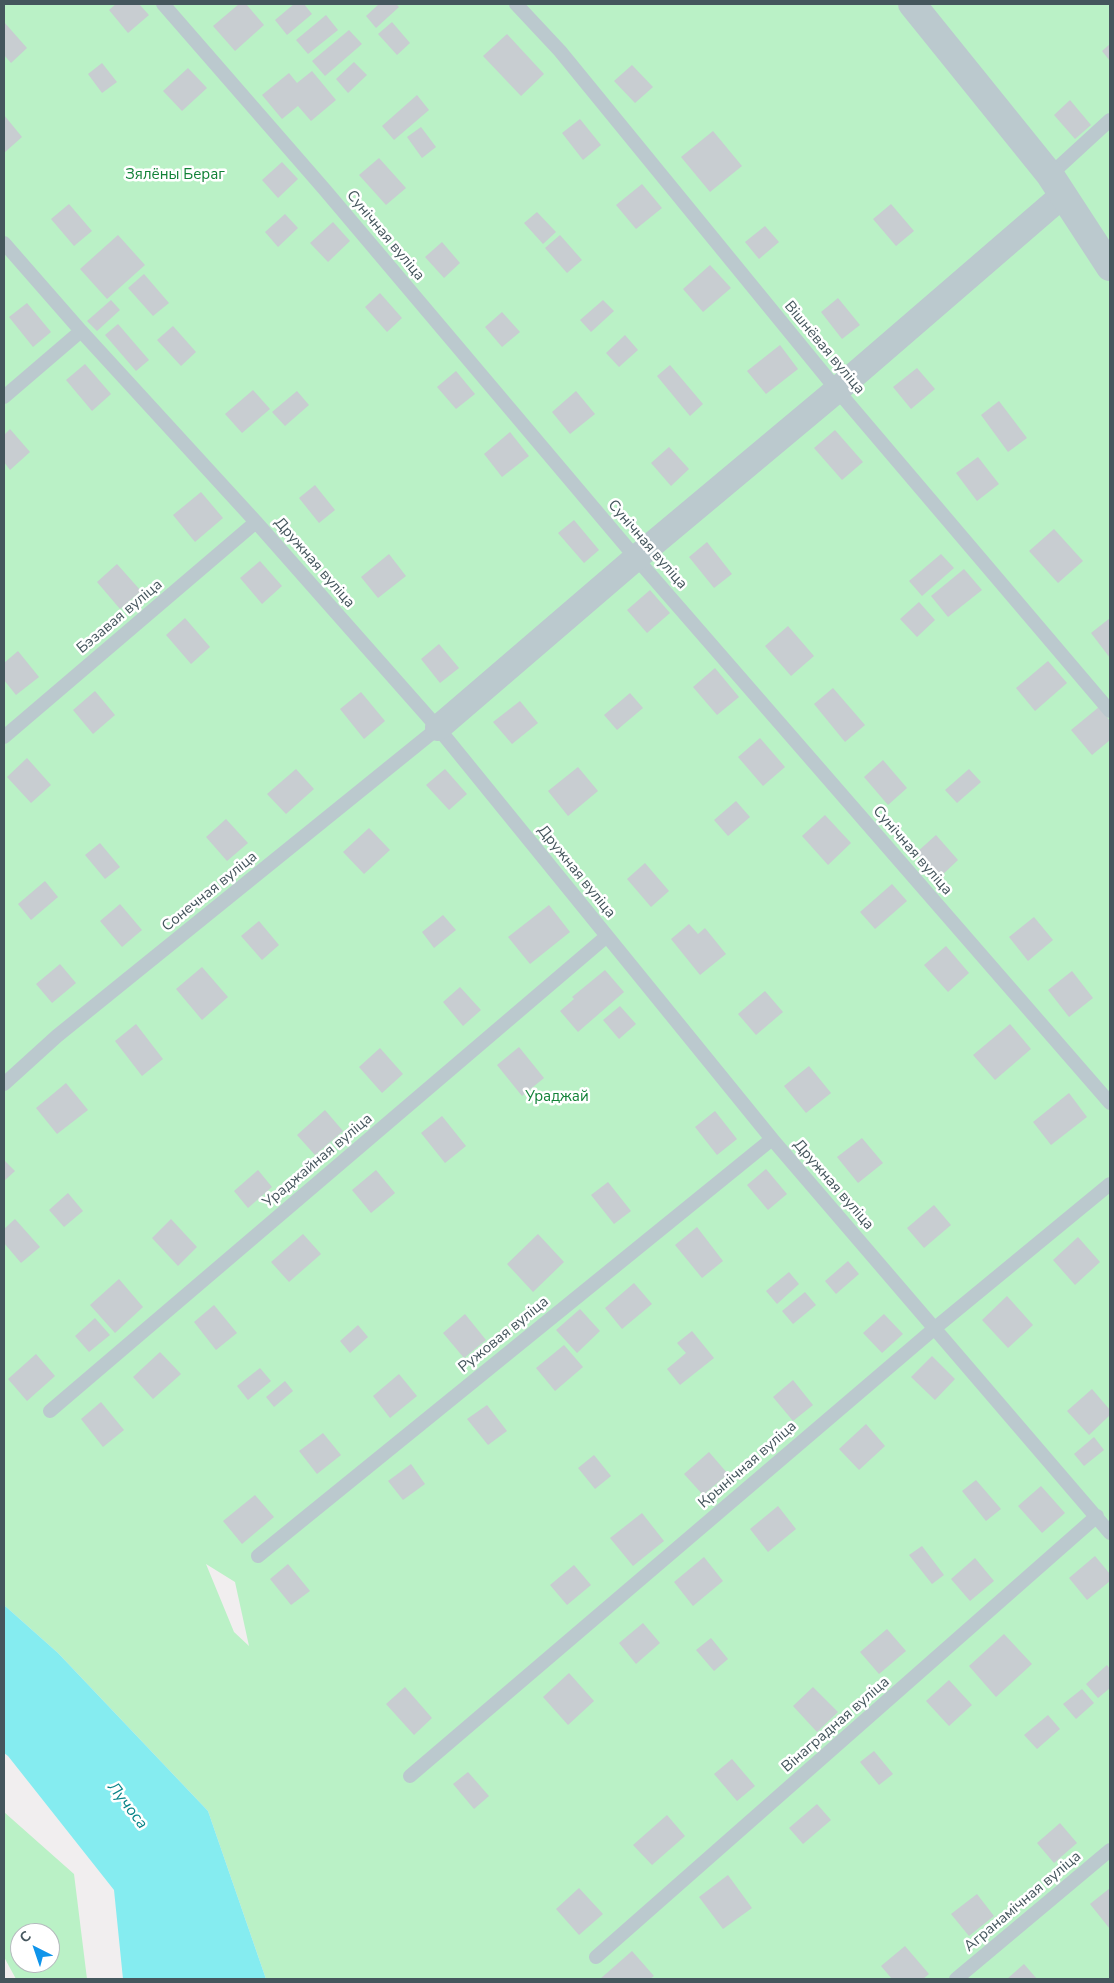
<!DOCTYPE html>
<html>
<head>
<meta charset="utf-8">
<style>
  body { margin:0 }
  #map { position:relative; width:1114px; height:1983px; overflow:hidden; background:#f1eeef; font-family:"Nunito Sans",sans-serif }
  canvas { display:block }
  .frame { position:absolute; inset:0; border:5px solid #45565d; pointer-events:none }
  .north { position:absolute; left:10px; top:1923px; width:50px; height:50px; box-sizing:border-box; background:#fff; border:1px solid #b5bbbe; border-radius:50%; rotate:319deg; font-size:14px; font-weight:700; line-height:20px; text-align:center; color:#45565d }
  .north::after { content:''; display:block; margin:auto; width:18px; height:22px; background:#0f94ea; clip-path:polygon(50% 0,100% 100%,50% 72%,0 100%) }
</style>
</head>
<body>
<div id="map">
<canvas width="1114" height="1983"></canvas>
<div class="frame"></div>
<div class="north">С</div>
</div>
<script>
const ctx = document.querySelector('canvas').getContext('2d');
ctx.lineJoin = 'round';
function paint(path, color) { ctx.fillStyle = color; ctx.fill(path, 'evenodd'); }
function strokePath(path, color, width, dash) { ctx.strokeStyle = color; ctx.lineWidth = width; ctx.lineCap = dash ? 'butt' : 'round'; ctx.setLineDash(dash || []); ctx.stroke(path); }
function label(font, color, halo, rows, align = 'center') {
  ctx.font = font + ' "Nunito Sans",sans-serif'; ctx.lineWidth = 5; ctx.setLineDash([]); ctx.textBaseline = 'middle'; ctx.strokeStyle = halo; ctx.fillStyle = color; for (const [text, x, y, turn = 0] of rows) {
    ctx.save(); ctx.translate(x, y); ctx.rotate((+turn || 0) * Math.PI / 180); ctx.textAlign = isNaN(turn) ? turn : align; if (halo) ctx.strokeText(text, 0, 0); ctx.fillText(text, 0, 0); ctx.restore();
  }
}
paint(new Path2D(`
  M4,4H1110V1979H266L208,1811L58,1653L4,1605ZM206,1564L235,1582L249,1646L234,1632Z
  M4,1812L74,1874L87,1979H16L4,1957ZM20,1933H50V1963H20Z`), '#baf1c6');
paint(new Path2D(`
  M4,1605L58,1653L208,1811L266,1979H123L114,1890L8,1756L4,1753Z`), '#85ecf0');
paint(new Path2D(`
  M116,4H139L149,15L128,33L109,10Z
  M239,4H246L264,25L235,51L213,26Z
  M294,4H304L312,14L287,35L275,20Z
  M379,4H396L399,7L376,28L366,16Z
  M326,15L338,30L308,54L296,40Z
  M4,22L27,48L11,63L4,55Z
  M392,22L410,43L397,55L378,34Z
  M349,30L362,44L325,76L312,61Z
  M507,34L544,74L521,96L483,56Z
  M1110,44V61L1102,51Z
  M354,62L367,75L348,93L336,79Z
  M102,63L117,82L102,93L88,74Z
  M632,65L653,87L635,103L614,81Z
  M188,68L207,88L182,111L163,91Z
  M312,71L336,100L311,121L298,106L282,119L262,95L289,73L297,83Z
  M417,95L429,110L394,140L382,126Z
  M1070,100L1091,125L1075,139L1054,115Z
  M4,115L22,137L4,153Z
  M580,119L601,145L583,160L562,133Z
  M421,127L436,147L422,158L407,137Z
  M713,131L742,166L710,192L681,157Z
  M379,158L406,188L386,205L359,175Z
  M282,162L298,179L278,198L262,180Z
  M642,184L662,208L636,229L616,205Z
  M69,204L92,231L74,246L51,219Z
  M891,204L914,231L896,246L873,219Z
  M537,212L556,232L543,244L524,223Z
  M285,214L298,228L278,247L265,232Z
  M333,222L350,241L328,262L310,243Z
  M765,226L779,242L759,259L745,242Z
  M118,235L145,265L107,299L80,269Z
  M560,235L582,260L567,273L545,248Z
  M442,242L460,263L444,278L425,257Z
  M710,265L731,288L703,312L683,289Z
  M144,274L169,303L153,316L128,288Z
  M380,293L402,318L387,332L365,307Z
  M838,298L860,325L842,339L821,312Z
  M111,300L120,310L97,331L87,321Z
  M603,300L614,311L591,332L580,320Z
  M27,303L51,332L33,347L9,317Z
  M502,312L520,332L502,347L485,327Z
  M118,324L149,360L136,371L105,335Z
  M173,326L196,352L181,366L157,340Z
  M625,335L638,350L619,367L606,353Z
  M780,345L798,369L766,394L747,371Z
  M85,364L111,394L92,411L66,380Z
  M670,365L703,404L690,416L657,376Z
  M917,368L935,389L911,409L893,387Z
  M456,371L475,394L456,409L437,387Z
  M253,390L270,409L242,433L225,414Z
  M297,391L309,405L285,426L272,412Z
  M576,391L595,414L570,434L552,412Z
  M999,401L1027,438L1008,452L981,415Z
  M10,429L30,452L10,470L4,462V435Z
  M835,430L863,462L842,480L814,448Z
  M510,432L529,456L502,477L484,454Z
  M669,447L689,469L671,486L651,463Z
  M978,457L999,484L977,501L956,473Z
  M315,485L335,510L319,523L299,498Z
  M201,492L223,518L195,542L173,515Z
  M574,520L599,550L584,563L558,533Z
  M1054,529L1083,561L1058,583L1029,551Z
  M707,542L732,574L714,588L689,557Z
  M389,554L406,576L378,598L361,577Z
  M941,554L954,568L922,596L909,581Z
  M260,561L282,586L262,604L240,578Z
  M117,564L141,591L120,609L97,582Z
  M964,569L982,590L948,617L931,596Z
  M650,590L670,613L647,633L627,610Z
  M919,602L935,620L917,637L900,619Z
  M185,618L210,647L191,664L166,635Z
  M1110,618V658L1091,633Z
  M788,626L814,656L791,676L765,646Z
  M439,644L459,668L440,683L421,659Z
  M18,651L39,677L16,695L4,680V663Z
  M1048,661L1067,683L1035,711L1016,688Z
  M715,668L739,697L717,715L693,687Z
  M833,688L865,725L845,742L814,704Z
  M95,691L115,715L93,734L73,710Z
  M361,692L385,721L364,739L340,709Z
  M630,693L643,708L617,730L604,715Z
  M520,701L538,723L512,744L493,722Z
  M1099,707L1110,721V740L1092,755L1071,730Z
  M760,738L785,767L763,786L738,757Z
  M27,758L51,785L31,803L7,777Z
  M883,760L907,788L888,805L864,777Z
  M578,767L598,791L568,816L548,791Z
  M296,769L314,789L286,814L267,794Z
  M445,769L467,794L449,810L426,785Z
  M969,769L981,782L957,803L945,790Z
  M736,801L750,817L728,836L714,820Z
  M825,815L851,843L828,865L802,836Z
  M226,819L248,843L227,861L206,837Z
  M369,828L390,850L364,874L343,852Z
  M936,835L958,860L939,878L916,853Z
  M100,843L120,867L105,879L85,855Z
  M645,863L669,891L651,907L627,879Z
  M45,881L58,897L31,920L18,904Z
  M892,884L907,901L875,929L860,912Z
  M120,904L142,930L122,947L100,921Z
  M549,905L570,932L530,964L508,937Z
  M443,915L456,930L434,948L422,932Z
  M1034,917L1053,940L1028,961L1009,937Z
  M259,921L279,945L262,960L241,936Z
  M689,924L698,934L705,928L726,954L700,975L671,939Z
  M946,946L969,973L948,992L924,965Z
  M60,964L76,983L52,1003L36,984Z
  M202,967L228,997L202,1020L176,989Z
  M605,970L624,992L578,1032L560,1011L574,999L572,997Z
  M1072,971L1093,998L1069,1017L1048,990Z
  M460,987L481,1010L463,1026L443,1002Z
  M765,991L783,1012L756,1035L738,1014Z
  M620,1006L636,1024L619,1039L603,1020Z
  M136,1024L163,1059L142,1076L115,1041Z
  M1010,1024L1031,1049L995,1080L973,1055Z
  M519,1047L544,1078L522,1096L497,1065Z
  M380,1048L403,1074L382,1093L359,1067Z
  M809,1066L831,1093L806,1113L784,1086Z
  M66,1083L88,1110L57,1134L36,1108Z
  M1069,1093L1087,1117L1051,1145L1033,1122Z
  M325,1110L343,1131L315,1155L297,1135Z
  M715,1111L737,1139L717,1155L695,1127Z
  M442,1116L466,1146L445,1163L421,1133Z
  M862,1138L883,1163L858,1183L837,1157Z
  M4,1160L15,1171L4,1181Z
  M766,1169L787,1194L768,1210L747,1185Z
  M258,1170L272,1187L248,1208L234,1191Z
  M376,1170L395,1193L371,1213L352,1190Z
  M608,1182L631,1211L614,1224L591,1195Z
  M68,1193L83,1211L64,1227L49,1210Z
  M934,1205L951,1225L924,1248L907,1228Z
  M15,1219L40,1247L21,1263L4,1243V1229Z
  M171,1219L197,1247L178,1266L152,1238Z
  M697,1227L723,1261L702,1278L675,1245Z
  M303,1234L321,1254L289,1282L271,1262Z
  M538,1234L564,1262L533,1292L507,1264Z
  M1078,1237L1100,1262L1075,1285L1053,1260Z
  M848,1261L859,1274L836,1294L825,1281Z
  M789,1272L799,1284L777,1304L766,1291Z
  M119,1279L143,1307L115,1333L90,1305Z
  M634,1283L652,1304L622,1329L605,1308Z
  M805,1292L816,1305L793,1324L782,1311Z
  M1007,1296L1033,1325L1008,1348L982,1320Z
  M214,1305L237,1333L216,1350L194,1322Z
  M580,1309L600,1331L577,1353L556,1330Z
  M465,1314L486,1340L464,1358L443,1333Z
  M884,1314L903,1334L882,1353L863,1333Z
  M95,1318L110,1335L89,1352L75,1336Z
  M358,1325L368,1337L350,1353L340,1341Z
  M692,1331L714,1358L680,1385L667,1369L686,1353L677,1343Z
  M564,1345L583,1367L555,1391L536,1368Z
  M160,1352L181,1374L153,1399L133,1377Z
  M36,1354L55,1376L27,1401L8,1379Z
  M932,1356L955,1379L935,1400L911,1377Z
  M260,1368L271,1381L248,1400L237,1386Z
  M399,1374L417,1396L390,1418L373,1396Z
  M793,1380L813,1405L793,1421L773,1397Z
  M285,1381L293,1391L274,1407L266,1397Z
  M1092,1389L1110,1410V1415L1089,1435L1067,1411Z
  M101,1402L124,1430L103,1447L81,1419Z
  M487,1405L507,1431L488,1445L467,1419Z
  M866,1424L885,1446L859,1470L839,1449Z
  M323,1433L341,1455L317,1474L299,1451Z
  M1094,1437L1104,1450L1084,1466L1074,1454Z
  M709,1452L728,1474L703,1495L684,1474Z
  M594,1455L611,1476L595,1489L578,1468Z
  M411,1464L425,1484L403,1500L388,1481Z
  M976,1480L1001,1509L986,1521L962,1491Z
  M1041,1486L1065,1513L1042,1533L1018,1506Z
  M255,1495L274,1517L242,1544L223,1521Z
  M778,1506L796,1529L768,1552L750,1529Z
  M642,1513L664,1541L633,1566L610,1538Z
  M922,1546L944,1575L932,1584L909,1555Z
  M1095,1556L1110,1574V1581L1087,1600L1069,1578Z
  M704,1557L723,1581L693,1606L674,1582Z
  M975,1558L994,1581L970,1601L951,1579Z
  M288,1564L310,1591L291,1605L270,1579Z
  M574,1565L591,1585L567,1605L550,1585Z
  M643,1623L660,1643L636,1664L619,1643Z
  M887,1629L906,1651L879,1674L860,1652Z
  M1004,1634L1032,1664L996,1697L969,1666Z
  M711,1638L728,1659L714,1671L696,1650Z
  M1107,1665L1110,1669V1688L1098,1698L1086,1684Z
  M569,1673L594,1701L568,1725L543,1697Z
  M949,1680L972,1705L949,1726L926,1701Z
  M405,1687L432,1718L414,1735L386,1704Z
  M813,1687L838,1712L817,1732L793,1706Z
  M1082,1689L1094,1703L1076,1719L1063,1704Z
  M1048,1715L1060,1729L1037,1749L1024,1735Z
  M874,1751L893,1774L879,1785L860,1762Z
  M732,1759L755,1786L737,1801L714,1774Z
  M468,1772L489,1796L474,1809L453,1784Z
  M817,1804L831,1820L803,1844L789,1828Z
  M667,1815L685,1836L652,1865L633,1845Z
  M1060,1823L1077,1843L1054,1863L1037,1843Z
  M728,1875L752,1908L723,1929L699,1897Z
  M579,1888L603,1914L579,1935L556,1909Z
  M1110,1888V1929L1090,1904Z
  M977,1894L994,1916L969,1936L951,1914Z
  M905,1946L929,1974L923,1979H892L881,1966Z
  M632,1951L654,1976L650,1979H600Z
  M1024,1964L1037,1979H1007Z`), '#c8cdd1');
strokePath(new Path2D(`
  M163,4L325,190L636,558L1110,1103
  M516,4L560,51L837,390L1110,711
  M1050,175L1110,120
  M4,243L81,331L256,522L438,728L772,1139L1110,1533
  M4,397L81,331
  M4,737L256,522
  M4,1084L57,1036L438,728
  M50,1411L607,936
  M258,1556L772,1139
  M410,1776L935,1328L1110,1184
  M596,1957L1097,1516
  M956,1979L1110,1850`), '#bbc9ce', 14);
strokePath(new Path2D(`
  M438,728L636,558L837,390L1063,195`), '#bbc9ce', 26);
strokePath(new Path2D(`
  M912,4L1050,175L1110,267`), '#bbc9ce', 28);
label('15px', '#128237', '#fff', [
  ["Зялёны Бераг",175,175],
  ["Ураджай",557,1097]
]);
label('15px', '#45565d', '#fff', [
  ["Сунічная вуліца",385,236,50],
  ["Вішнёвая вуліца",824,348,50],
  ["Сунічная вуліца",647,545,49],
  ["Дружная вуліца",314,563,49],
  ["Бэзавая вуліца",120,617,-40],
  ["Сунічная вуліца",912,851,49],
  ["Дружная вуліца",576,872,51],
  ["Сонечная вуліца",210,892,-39],
  ["Ураджайная вуліца",318,1161,-40],
  ["Дружная вуліца",833,1185,49],
  ["Ружовая вуліца",504,1335,-39],
  ["Крынічная вуліца",748,1465,-41],
  ["Вінаградная вуліца",836,1725,-41],
  ["Агранамічная вуліца",1023,1902,-40]
]);
label('italic 16px', '#088488', '#fff', [
  ["Лучоса",127,1806,52]
]);
</script>
</body>
</html>
